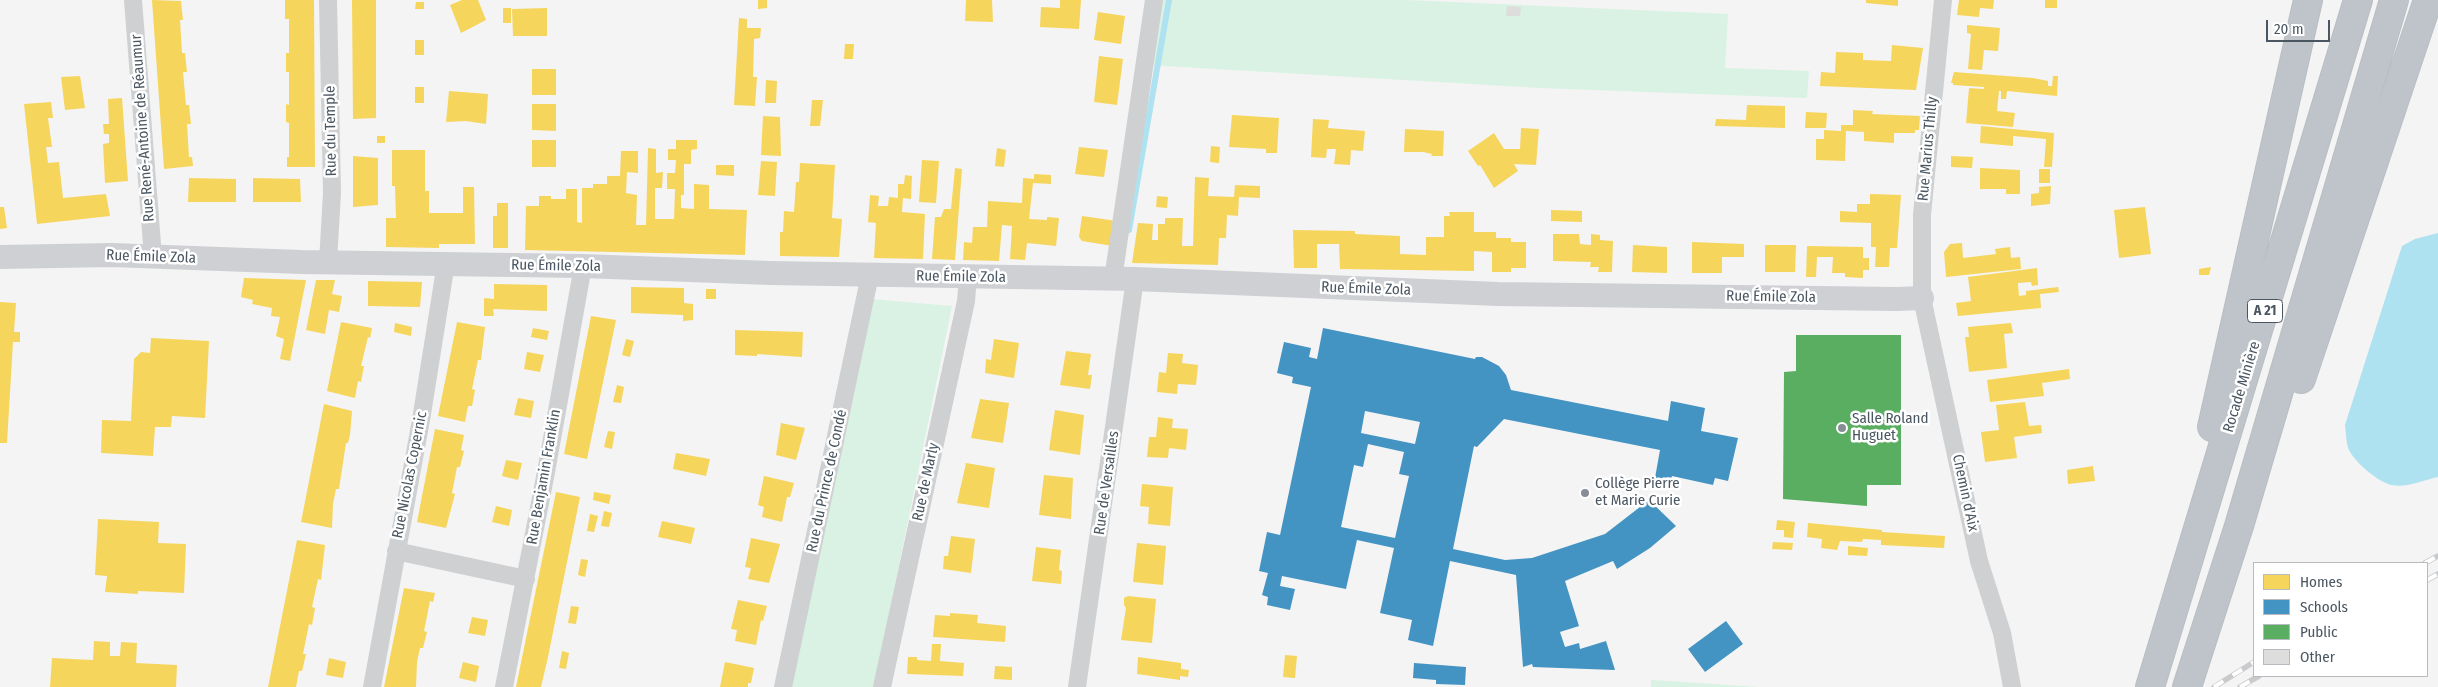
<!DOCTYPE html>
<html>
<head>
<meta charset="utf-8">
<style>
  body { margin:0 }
  #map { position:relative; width:2438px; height:687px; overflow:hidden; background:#f4f4f4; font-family:"Fira Sans Condensed",sans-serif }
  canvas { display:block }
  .legend { position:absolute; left:2253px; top:562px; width:175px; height:115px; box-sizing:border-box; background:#fff; border:1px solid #b7bbc0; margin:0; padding:6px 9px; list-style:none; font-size:15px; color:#4a5661 }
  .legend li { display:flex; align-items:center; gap:10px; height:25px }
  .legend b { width:25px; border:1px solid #b7bbc0 }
  .scale { position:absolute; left:2266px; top:20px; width:64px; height:22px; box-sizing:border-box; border:2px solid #4a5661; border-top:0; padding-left:6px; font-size:15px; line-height:18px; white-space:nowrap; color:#4a5661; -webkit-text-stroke:4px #fff; paint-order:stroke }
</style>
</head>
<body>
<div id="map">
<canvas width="2438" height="687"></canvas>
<ul class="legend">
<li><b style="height:14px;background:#f6d55c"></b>Homes</li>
<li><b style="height:14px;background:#4393c3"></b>Schools</li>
<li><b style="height:14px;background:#5aae61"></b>Public</li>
<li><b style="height:14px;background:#ddddde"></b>Other</li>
</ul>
<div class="scale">20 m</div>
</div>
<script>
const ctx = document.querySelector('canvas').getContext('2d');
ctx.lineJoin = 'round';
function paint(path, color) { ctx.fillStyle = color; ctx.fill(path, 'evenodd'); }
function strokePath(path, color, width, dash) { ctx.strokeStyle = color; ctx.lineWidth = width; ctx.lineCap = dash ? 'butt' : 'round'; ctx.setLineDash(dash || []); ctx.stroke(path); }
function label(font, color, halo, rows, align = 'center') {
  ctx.font = font + ' "Fira Sans Condensed",sans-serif'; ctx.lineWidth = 5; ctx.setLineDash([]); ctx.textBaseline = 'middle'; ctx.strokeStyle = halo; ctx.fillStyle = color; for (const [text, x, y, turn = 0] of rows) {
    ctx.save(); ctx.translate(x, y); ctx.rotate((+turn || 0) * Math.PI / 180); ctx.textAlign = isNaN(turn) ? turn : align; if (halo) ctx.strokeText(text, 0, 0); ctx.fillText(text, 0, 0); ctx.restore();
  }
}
paint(new Path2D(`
  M1163,0H1406L1728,14L1725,68L1809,71L1807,98L1540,88L1148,65Z
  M859,298L952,306L874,687H788Z
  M1651,680H1652L1759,687H1651Z`), '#d9f2e3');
paint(new Path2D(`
  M2438,233V477C2424,480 2407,488 2392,485C2379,483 2353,461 2348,448C2346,441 2346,432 2345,425L2402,246L2415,239Z`), '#aee2f0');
paint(new Path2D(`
  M152,0L181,1L183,20H180L182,53H185L187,72H183L186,105H189L191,124H187L189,157H192L193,166L164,169Z
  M285,0H314L315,167H287V157H289V123L286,122V104L289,105V72H286V53H289V19H285Z
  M352,0H376V118L353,119Z
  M462,0H478L486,20L461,33L450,5Z
  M758,0H767V8L758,9Z
  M966,0H992L993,22L965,21Z
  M1060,0H1081L1079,29L1040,27L1041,7L1060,8Z
  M1866,0H1898V6L1866,3Z
  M1959,0H1994L1993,9L1980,8L1979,17L1957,15Z
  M2045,0H2057V8H2045Z
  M416,2H424V9H415Z
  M503,8H511V23H503Z
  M547,8V36H513L512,9Z
  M1098,12L1125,16L1121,44L1094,40Z
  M739,18L747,19V28H761L760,38L754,39L753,77H757L755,106L734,105Z
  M1967,25L2000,28L1998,51L1984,50L1982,70L1968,69L1971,34L1967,33Z
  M415,40H424V55H415Z
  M845,44H854L853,59H844Z
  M1892,45L1923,48L1916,90L1820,86L1821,72L1835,73L1836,52L1863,53V60L1891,61Z
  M1099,56L1123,59L1117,105L1094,102Z
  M532,69H556V95H532Z
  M1954,72L2033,78L2048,81V86H2052L2053,76H2058L2057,96L2007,91L2006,99H2001V91H1999L1997,111L2015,113L2013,127L1966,123L1969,88L1984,89V87L1953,85V83H1951Z
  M80,76L85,108L65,110L61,77Z
  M766,80L777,81L776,103H765Z
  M415,87H424V103H415Z
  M449,91L488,94L486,124L466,121L446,122Z
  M122,98L128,181L105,183L103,144L109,143V134H104L103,124H109L108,99Z
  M812,100H823L820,126H810Z
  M51,102L53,118H48L52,147H46L48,163L59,162L63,198L106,194L110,216L37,224L24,104Z
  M532,104H556V131L532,130Z
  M1747,105L1785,106V128L1715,126L1716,119L1746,120Z
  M1853,110L1873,111L1872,114L1920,116L1919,130H1915V133H1894V143L1864,141V132L1846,131L1845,161L1816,160V139H1824V130L1841,131V125H1853Z
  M1806,112L1827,113L1826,128H1805Z
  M1232,115L1279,118L1277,153H1266V149L1229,147Z
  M763,116L780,117L781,156L761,155Z
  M1313,119L1329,120L1328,128L1365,131L1363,151L1351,150L1350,165L1334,164L1336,149H1327L1326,158L1311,157Z
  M1981,126L2054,133L2052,167H2044L2046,139L2013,136V146L1980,143Z
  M1521,128L1539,129L1536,165L1514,164L1518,171L1494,188L1480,165L1478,166L1468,151L1494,133L1504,149H1520Z
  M1405,129L1444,131L1443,156H1431L1432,154L1423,152H1404Z
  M377,136H385V143H377Z
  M532,140H556V167H532Z
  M676,140H697V149L691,150V164H684V195H681V208L694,209V184L709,185V209L747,210L745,255L525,250L526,206H539V196H551V199H566V189H577V222L582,223V188H593V184H607V176H620L621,151H638V173L627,172L626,193L637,195L636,225H646L648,148L656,149V173L663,172L662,188H655V219H674L675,189H667V173H675L676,160H668V149H676Z
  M1211,146L1220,147L1219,163L1210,162Z
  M1079,147L1108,150L1104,177L1075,174Z
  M997,148L1006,150L1004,167L995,166Z
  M392,150H425V191H429V213H463V187H474L475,244H439V248L386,247V218H396L395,186H392Z
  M353,156L378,158V205L353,207Z
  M1951,156L1973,157L1972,168L1951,167Z
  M922,160L939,161L936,203L919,202Z
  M761,161L777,162L775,196L758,195Z
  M800,163L835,165L832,218L842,219L839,257L780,256V232H783L784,211L794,212L796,182H799Z
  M716,165H734V176L716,175Z
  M955,168L962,169L955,260L932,259L935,217H941L944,209H951Z
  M1980,168L2020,170V194H2006V189H1980Z
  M2039,169H2050V183H2039Z
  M1034,174L1051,175V184L1033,183L1029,219L1047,220V217L1059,218L1056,246L1027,243L1025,260L1010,259L1012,226L1002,225L999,261L963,260L964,242L972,243L973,227H987L988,201L1022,203L1023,178L1034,179Z
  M905,175L912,176L911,199L903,198L902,212L925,214L923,259L874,258L876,223L868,222L870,195L879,196L878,206H888L889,197L898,198V184H904Z
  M1195,177L1209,178L1208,196L1234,197L1235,185L1260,186V198L1239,197L1238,216L1227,215L1226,238H1219L1218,265L1132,263L1138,223L1153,224L1152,240H1158V224H1165V218H1183L1182,246H1193Z
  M189,178L236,179V202H188Z
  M253,178L300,179L301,202H253Z
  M2051,186L2050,204L2031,206V194L2039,193V187Z
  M1870,194L1901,195L1897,248H1890L1889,267H1875L1876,247H1871V223L1840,222V211L1857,212V204H1870Z
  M1157,196L1168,197L1167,208L1156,207Z
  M497,203H508V248H493V216H497Z
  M0,207H4L7,228L0,229Z
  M2145,207L2151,254L2119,258L2114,210Z
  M1551,210L1582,211V222L1551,221Z
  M1449,212H1474V232H1496V238H1511V242H1526V268H1511V272H1492V252L1474,251V271L1340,269L1339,244H1317V268H1294L1293,230L1355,231V234L1400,236V254L1426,255V237H1444V216H1450Z
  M1082,216L1117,221L1113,246L1082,241L1079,237Z
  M1553,234H1579L1580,244L1591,245V234L1600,235V240L1613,241L1612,272H1598L1599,267H1590L1591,262L1553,261Z
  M1692,242L1744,244V257H1722V273H1692Z
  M1962,243L1963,258L1996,254L1995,249L2010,247L2011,258L2020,257L2021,269L1946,277L1944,252L1950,244Z
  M1633,245L1667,247V273L1632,272Z
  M1765,245H1796L1795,272H1765Z
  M1807,246L1863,247V258H1869V270H1863V278L1845,277V273H1832L1833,257H1817L1816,277H1806Z
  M2211,267L2209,275H2199V269Z
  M2037,268L2038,285L2032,286L2031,282L2018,283L2019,296L2026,295V291L2058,287L2059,292L2040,294L2041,308L1958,316L1956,303L1971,301L1968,277Z
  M244,278L306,280L290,361L280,359L284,339L276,336L280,317L271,316L272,308L252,304L253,300L241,297Z
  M316,280H335L332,294L342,296L339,312L329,310L325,334L306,330Z
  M368,281L422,282L420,307L368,306Z
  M494,284L547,285V311L493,309L494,316H484V298L494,299Z
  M631,287L684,288V303L693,304V320L683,321V315L631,313Z
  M706,289H716V299H706Z
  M0,302L16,303L14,332H20V342H13L7,443H0Z
  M591,316L616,320L587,459L564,454Z
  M341,322L372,328L370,338L368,337L361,366H364L361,382L358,381L355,398L327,391Z
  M457,322L485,327L481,360H478L472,389L475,390L472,406H468L465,422L438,416Z
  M395,323L412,327L411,336L394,332Z
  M2011,323L2013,333L2004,334L2007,368L1969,372L1965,337H1969L1968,327Z
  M533,328L549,331L547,340L531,337Z
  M735,330L803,332L802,357L757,354V356L735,355Z
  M151,338L209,341L205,418L172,416L171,427H155L153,456L101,453L102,420L131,421L134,359L141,352L150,353Z
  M626,339L634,341L630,357L622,355Z
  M994,339L1019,343L1014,378L985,373L986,359L991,360Z
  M1066,351L1091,354L1088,375H1092L1090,389L1060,385Z
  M527,352L544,355L540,372L524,369Z
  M1168,353L1183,354L1182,363L1198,365L1196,385L1178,384L1177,394L1157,392L1159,372L1166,373Z
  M2069,369L2070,379L2042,383L2044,396L1990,402L1987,380Z
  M617,385L624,387L621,403L613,402Z
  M518,398L534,401L531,418L514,415Z
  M980,399L1009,403L1003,443L971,438Z
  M2025,402L2029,426L2041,425L2042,433L2014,437L2017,458L1985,462L1981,432L1999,430L1996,405Z
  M324,404L352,411L350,435L348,443H346L339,489H336L333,504L332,528L301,522Z
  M1055,410L1084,415L1080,455L1049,450Z
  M1158,417L1173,419L1172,428L1188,429L1186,450L1169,448L1168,458L1147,457L1149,437H1156Z
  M781,423L805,428L796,460L776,455Z
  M435,429L464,435L461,450L464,451L460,467H457L452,493L455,494L446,528L417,522Z
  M608,431L615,432L612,449L604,447Z
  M676,453L710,459L706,476L673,469Z
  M506,460L522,463L518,480L502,476Z
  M966,463L995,468L989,508L957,503Z
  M2093,466L2095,481L2068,484L2067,470Z
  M1044,475L1073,478L1071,519L1039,515Z
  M764,476L794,483L790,497H787L782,522L762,517L764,507L758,505Z
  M1142,484L1173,487L1170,526L1148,524L1149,507L1140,506Z
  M556,492L580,497L548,657L541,687H516Z
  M594,492L611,495L609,504L593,500Z
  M496,506L512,510L509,526L492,522Z
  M604,511L612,513L609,527L601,526Z
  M590,514L598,516L594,532L587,531Z
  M98,519L159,522L158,543L186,544L184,593L138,591V594L105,592L107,576L95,575Z
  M1777,520L1795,522L1793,538L1784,537V530H1776Z
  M662,521L695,528L691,544L658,537Z
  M1808,523L1882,530V532L1945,536L1944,548L1881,545V540L1863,539L1862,542L1840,541L1837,550L1821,548L1822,539L1807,537Z
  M951,536L975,539L971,573L943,569L944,556H948Z
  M751,538L780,544L769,583L748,579L751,568L745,567Z
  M297,540L325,545L321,580L318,579L312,607L315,608L312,625L309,624L303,654H306L304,663L302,671H299L296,687H268Z
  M1773,542L1793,543L1792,550L1772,549Z
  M1137,543L1166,546L1163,585L1133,582Z
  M1848,546L1868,548L1867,556L1848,555Z
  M1036,547L1061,550L1059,570L1062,571L1061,584L1032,581Z
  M581,559L588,560L585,577L578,575Z
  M404,588L435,593L433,602L430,601L424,631L427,632L423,648H420L417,662L416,687H384Z
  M1128,596L1156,599L1152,643L1121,640L1126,608L1124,605V598Z
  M738,600L767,606L763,621L761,620L756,645L735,641L737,630L731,629Z
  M571,606L579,607L576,624L568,623Z
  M950,613L978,615L977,623L1006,626L1005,642L933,637L935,615L950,616Z
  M472,617L488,620L485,636L468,633Z
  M94,641L110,642V656H120L121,642L137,643L136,663L177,665L176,687H50L52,658L93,660Z
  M932,644H941L940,661L964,663L963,676L907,674L908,657H917V660L931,661Z
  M562,651L569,653L566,669L559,668Z
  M1285,655L1297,656L1295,678L1283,677Z
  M1138,657L1181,663V669L1189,670L1188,677L1180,676V680L1137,674Z
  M329,658L346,662L343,678L326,675Z
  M463,662L479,666L476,682L459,678Z
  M725,662L754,668L751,683H748V687H720Z
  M995,666L1012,667V680L994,679Z`), '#f6d55c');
paint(new Path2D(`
  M1323,328L1475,359L1476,357H1482L1499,366L1506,375L1511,390L1668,421L1671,401L1705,408L1701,431L1738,438L1728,481L1715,478L1713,485L1672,476L1671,481L1655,478L1660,450L1504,419L1477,447L1474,446L1453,549L1505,560L1532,558L1605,534L1649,500L1676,526L1650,548L1617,569L1613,561L1565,581L1579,626L1560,632L1565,647L1579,643L1580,649L1606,641L1615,670L1533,667L1532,664L1523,667L1516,575L1450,561L1433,646L1408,640L1412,620L1380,613L1394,548L1357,540L1346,589L1282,576L1280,586L1295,589L1290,610L1267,605L1268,597L1262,595L1268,573L1259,571L1267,532L1280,535L1311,387L1292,383L1293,377L1277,373L1284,342L1311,348L1309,357L1317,359ZM1365,411L1420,422L1415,444L1361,433ZM1368,444L1404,452L1399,474L1409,476L1395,538L1341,527L1354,465L1363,467Z
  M1726,621L1743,644L1705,672L1688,649Z
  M1414,663L1466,667L1465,685L1436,684V680L1413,678Z`), '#4393c3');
paint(new Path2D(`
  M1796,335H1901V485H1867V506L1783,499L1784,372L1796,371Z`), '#5aae61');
strokePath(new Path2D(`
  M1129,230L1169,0`), '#aee2f0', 6);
paint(new Path2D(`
  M1507,6L1521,7L1520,16H1506Z`), '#ddddde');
const highway = new Path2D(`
  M2301,379L2428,0
  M2212,427L2308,0
  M2150,687L2358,0
  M2187,687L2239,526L2394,0`);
strokePath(highway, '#b9bec3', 30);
strokePath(new Path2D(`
  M133,0L153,257
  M328,0L332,193L328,262
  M1943,0L1922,215V298L1979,561L2002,633L2012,687
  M1113,279L1154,0
  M396,551L526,579
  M372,687L421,420L446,263
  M504,687L546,472L583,266
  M783,687L870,275
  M882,687L966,301L968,277
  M1077,687L1135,279`), '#ced0d2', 18);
strokePath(new Path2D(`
  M0,257L112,255L301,262L583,266L770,273L1135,279L1498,294L1897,299L1922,298`), '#ced0d4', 24);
strokePath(highway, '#bec4c9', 28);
const rail = new Path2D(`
  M2425,563L2438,556
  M2427,580L2438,574
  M2214,687L2254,662
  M2240,687L2259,676`);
strokePath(rail, '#c9cacc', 5.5);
strokePath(rail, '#fff', 4, [11]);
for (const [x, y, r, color] of [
  [1842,428,5,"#868d94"],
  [1585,493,5,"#868d94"]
]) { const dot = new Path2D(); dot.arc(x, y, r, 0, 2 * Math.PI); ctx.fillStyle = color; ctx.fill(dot); strokePath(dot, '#fff', 2); }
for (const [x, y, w] of [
  [2265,311,35]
]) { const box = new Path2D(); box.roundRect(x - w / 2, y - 11.5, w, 23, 4); ctx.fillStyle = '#fff'; ctx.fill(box); strokePath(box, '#4a5661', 1); }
label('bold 14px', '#4a5661', null, [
  ["A 21",2265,311]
]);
label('15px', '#4a5661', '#fff', [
  ["Rue René-Antoine de Réaumur",143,128,-94],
  ["Rue du Temple",331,131,-91],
  ["Rue Marius Thilly",1928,149,-85],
  ["Rue Émile Zola",151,257,2],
  ["Rue Émile Zola",556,266,1],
  ["Rue Émile Zola",961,277,1],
  ["Rue Émile Zola",1366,289,2],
  ["Rue Émile Zola",1771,297,1],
  ["Rocade Minière",2242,387,-73],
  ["Rue Nicolas Copernic",410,475,-79],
  ["Rue Benjamin Franklin",544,477,-80],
  ["Rue du Prince de Condé",827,481,-78],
  ["Rue de Marly",926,482,-78],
  ["Rue de Versailles",1107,483,-82],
  ["Chemin d'Aix",1965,493,78]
]);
label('15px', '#4a5661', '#fff', [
  ["Salle Roland",1852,419],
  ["Huguet",1852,436],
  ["Collège Pierre",1595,484],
  ["et Marie Curie",1595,501]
], 'left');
</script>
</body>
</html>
